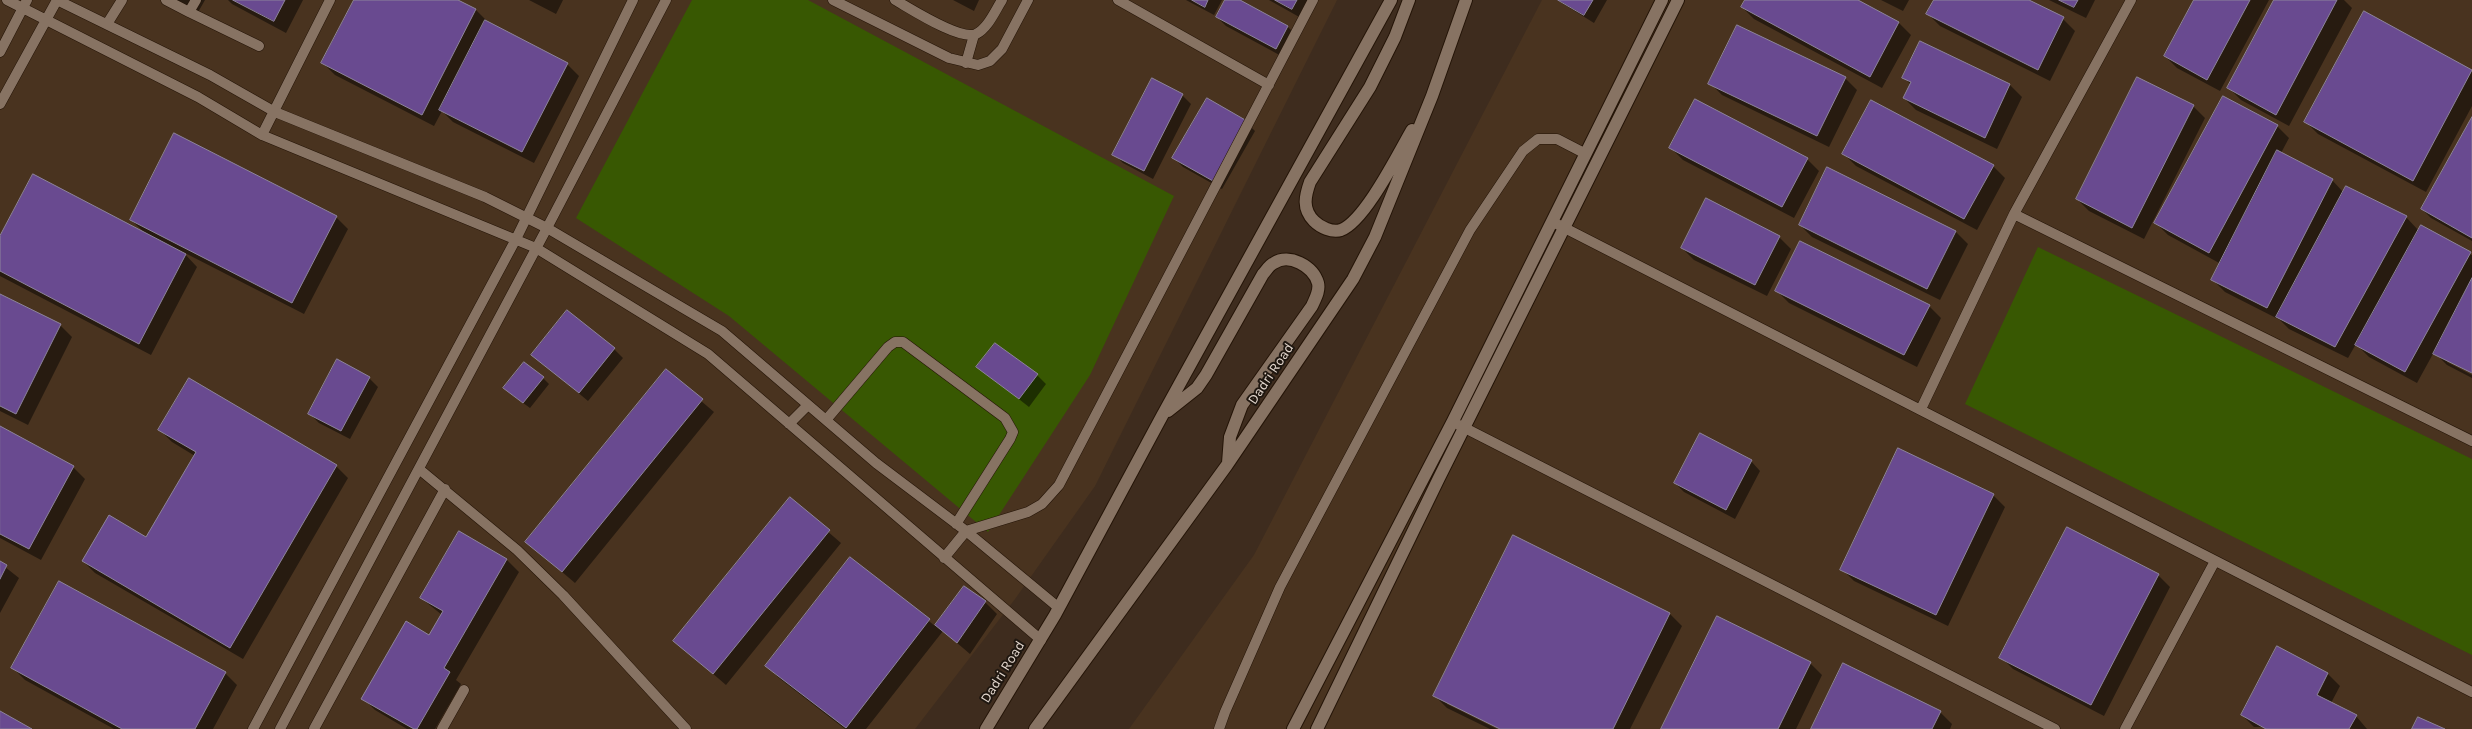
<!DOCTYPE html>
<html>
<head>
<meta charset="utf-8">
<style>
  body { margin:0 }
  canvas { display:block; background:#3e2c1e }
</style>
</head>
<body>
<canvas width="2472" height="729"></canvas>
<script>
const ctx = document.querySelector('canvas').getContext('2d');
ctx.lineJoin = 'round';
function paint(path, color) { ctx.fillStyle = color; ctx.fill(path, 'evenodd'); }
function strokePath(path, color, width, dash) { ctx.strokeStyle = color; ctx.lineWidth = width; ctx.lineCap = dash ? 'butt' : 'round'; ctx.setLineDash(dash || []); ctx.stroke(path); }
function label(font, color, halo, rows, align = 'center') {
  ctx.font = font + ' Karla,sans-serif'; ctx.lineWidth = 4; ctx.setLineDash([]); ctx.textBaseline = 'middle'; ctx.strokeStyle = halo; ctx.fillStyle = color; for (const [text, x, y, turn = 0] of rows) {
    ctx.save(); ctx.translate(x, y); ctx.rotate((+turn || 0) * Math.PI / 180); ctx.textAlign = isNaN(turn) ? turn : align; if (halo) ctx.strokeText(text, 0, 0); ctx.fillText(text, 0, 0); ctx.restore();
  }
}
paint(new Path2D(`
  M0,0H1337L1095,486L1015,599L915,729H0Z
  M1542,0H2472V729H1129L1254,555Z`), '#49331f');
paint(new Path2D(`
  M692,0H808L1174,196L1090,375L988,532L729,316L576,218Z
  M2038,247L2472,459V655L1965,404Z`), '#385802');
paint(new Path2D(`
  M173,0H205L197,14Z
  M228,0H303L286,33L232,4Z
  M355,0H456L476,10L488,22L567,64L579,76L534,163L453,122L442,111L434,126L335,75L323,63Z
  M529,0H563L556,14Z
  M953,0H979L974,11Z
  M1186,0H1222L1214,15Z
  M1226,0H1237L1288,27L1297,36L1285,58L1226,26L1217,17Z
  M1269,0H1311L1301,18Z
  M1557,0H1607L1594,23Z
  M1746,0H1855L1899,23L1911,35L1882,88L1754,19L1742,7Z
  M1881,0H1909L1903,11Z
  M1935,0H2026L2063,19L2075,31L2050,81L1940,26L1928,14Z
  M2049,0H2095L2086,18Z
  M2195,0H2269L2220,91L2177,68L2165,56Z
  M2276,0H2344L2352,8L2289,126L2241,100L2229,88Z
  M2365,13L2472,71V106L2426,192L2318,134L2306,122Z
  M1920,43L2010,85L2022,97L1997,149L1916,110L1904,98L1911,85L1904,77Z
  M1845,78L1857,90L1829,147L1722,95L1710,83Z
  M1182,95L1191,104L1153,179L1123,163L1114,154Z
  M2193,106L2205,118L2144,239L2089,211L2077,199Z
  M2472,119V241L2431,218L2422,209Z
  M1246,122L1255,131L1222,189L1183,167L1174,158Z
  M2277,126L2289,138L2281,153L2332,180L2344,193L2406,217L2419,231L2472,255V372L2447,359V362L2472,375V378L2447,365L2434,352L2417,383L2369,357L2356,344L2348,358L2289,329L2280,320L2225,292L2213,280L2221,264L2168,235L2156,223Z
  M1671,148L1807,159L1819,171L1794,218L1683,160Z
  M1844,154L1993,166L2005,178L1977,230L1856,166Z
  M336,217L348,229L304,314L183,252L197,267L151,355L0,276V238L145,233L131,220Z
  M1800,225L1956,232L1968,244L1940,300L1812,237Z
  M1779,237L1791,249L1767,296L1694,260L1682,248Z
  M1777,291L1929,306L1941,318L1917,367L1789,303Z
  M0,295L60,325L72,337L28,425L0,411Z
  M614,349L623,358L588,401L533,355Z
  M978,367L1037,375L1046,384L1029,407Z
  M666,371L714,412L575,583L527,542Z
  M369,378L378,387L350,439L319,423L310,414Z
  M543,378L549,384L530,408L511,394Z
  M0,427L73,467L85,479L41,560L0,538Z
  M160,430L336,466L348,478L243,659L95,573L83,561L147,538L195,456L172,442Z
  M1751,461L1760,471L1735,519L1684,492L1675,483Z
  M1993,495L2005,507L1948,626L1854,581L1842,569Z
  M790,499L841,543L726,685L675,641Z
  M459,533L507,560L519,572L456,680L461,684L435,729H407L375,710L363,698L430,636L442,615L421,598Z
  M1513,537L1670,614L1682,626L1630,729H1503L1447,702V704L1497,729H1490L1447,708L1435,696Z
  M850,558L935,626L965,587L985,602L997,614L970,654L943,631L866,729H845L779,678L767,666Z
  M0,563L19,578L0,613Z
  M2158,575L2170,587L2104,716L2013,669L2001,657Z
  M60,582L225,673L237,685L213,729H114L25,680L13,668Z
  M2277,648L2328,674L2340,686L2331,703L2356,716L2367,729L2254,727L2242,715Z
  M1810,663L1822,675L1796,729H1662Z
  M1940,712L1952,724L1950,729H1812Z`), '#0007');
const building = new Path2D(`
  M233,0H285L274,21Z
  M354,0H458L476,9L422,115L321,63Z
  M1192,0H1208L1205,7Z
  M1225,0H1240L1288,26L1276,49L1216,17Z
  M1275,0H1297L1292,9Z
  M1558,0H1593L1584,15Z
  M1745,0H1858L1899,22L1870,77L1741,7Z
  M1934,0H2029L2064,17L2038,70L1926,14Z
  M2059,0H2078L2074,7Z
  M2194,0H2250L2207,80L2164,56Z
  M2274,0H2337L2276,115L2227,88Z
  M2364,11L2472,70L2413,181L2304,122Z
  M485,20L568,63L522,152L439,110Z
  M1737,25L1846,77L1817,136L1708,84Z
  M1920,41L2010,84L1985,138L1903,98L1911,82L1902,78Z
  M2137,77L2194,105L2132,228L2076,199Z
  M1152,78L1183,94L1144,171L1112,155Z
  M2223,96L2278,125L2209,253L2154,223Z
  M1207,98L1247,121L1213,181L1172,158Z
  M1695,99L1808,158L1782,207L1669,148Z
  M1871,100L1994,165L1964,219L1842,154Z
  M2472,117V238L2421,209Z
  M174,133L337,216L292,303L130,220Z
  M2277,150L2333,179L2267,308L2211,280Z
  M1827,167L1956,231L1927,289L1799,225Z
  M33,174L186,254L139,344L0,271V236Z
  M2346,186L2407,216L2335,347L2276,317Z
  M1706,198L1780,236L1755,285L1681,248Z
  M2421,225L2471,252L2405,372L2355,345Z
  M1800,241L1930,305L1904,355L1775,291Z
  M2472,278V373L2433,354Z
  M0,294L61,324L16,414L0,406Z
  M567,310L615,348L579,393L531,355Z
  M995,343L1038,374L1019,399L976,367Z
  M337,359L370,377L341,431L308,414Z
  M524,362L544,377L523,403L503,388Z
  M666,369L703,399L562,572L525,542Z
  M189,378L337,465L230,648L82,561L109,515L146,537L196,452L158,430Z
  M0,426L74,466L29,549L0,534Z
  M1700,433L1752,460L1726,510L1674,483Z
  M1898,448L1994,494L1936,615L1840,570Z
  M790,497L830,530L713,674L673,641Z
  M2067,527L2159,574L2091,705L1999,658Z
  M459,531L507,559L444,668L450,672L417,729H414L361,699L406,621L429,635L443,611L420,598Z
  M1513,535L1670,613L1613,729H1500L1433,696Z
  M850,557L930,619L846,728L765,666Z
  M0,561L7,565L0,579Z
  M59,581L226,672L195,729H122L11,668Z
  M964,586L986,601L957,643L935,625Z
  M1717,616L1811,662L1778,729H1661Z
  M2277,646L2328,673L2317,695L2357,715L2349,729H2266L2241,715Z
  M1843,663L1941,711L1932,729H1811Z
  M0,711L32,729H0Z
  M2418,717L2445,729H2412Z`);
paint(building, '#694a90');
strokePath(building, '#8d849b', 1);
const lane = new Path2D(`
  M7,0L198,97L262,135L536,248L708,354L1041,640
  M57,0L210,75L275,112L485,197L547,228L722,331L876,463L966,531L1059,608
  M166,0L189,12L196,0
  M833,0L949,58L978,65L990,61L1002,49L1028,0
  M895,0C911,9 960,41 976,34C988,28 995,11 1002,0
  M1118,0L1269,85
  M189,12L259,46
  M107,24L122,0
  M0,52L27,0
  M966,63L974,35
  M0,104L57,0
  M262,135L330,0
  M2014,214L2472,441
  M1553,222L2472,692
  M1921,409L2014,214L2131,0
  M826,420L888,347L895,342H903L1005,418L1013,432L1010,439L956,524
  M789,424L808,405
  M1459,425L2055,729
  M419,469L517,550L563,595L686,729
  M944,558L966,531L1028,512L1042,504L1059,485L1313,0
  M253,729L516,239L633,0
  M280,729L547,228L666,0
  M314,729L445,489
  M442,729L464,690
  M1219,729L1225,712L1280,587L1470,230L1523,151L1538,139H1557L1586,154
  M2125,729L2215,561`);
const secondary = new Path2D(`
  M1409,0L1395,37L1370,87L1310,182C1305,196 1302,209 1314,221C1320,227 1332,233 1341,230C1365,221 1398,154 1412,130
  M1168,411L1197,388L1206,375L1263,274C1266,271 1269,265 1274,263C1289,253 1313,266 1318,283C1320,291 1315,299 1312,306L1242,405L1230,437L1228,463
  M986,729L1055,615L1162,416L1391,0
  M1035,729L1227,465L1353,279L1375,237L1432,96L1466,0
  M1293,729L1453,421L1662,0
  M1317,729L1439,478L1678,0`);
strokePath(lane, '#241407', 11);
strokePath(secondary, '#241407', 14);
strokePath(lane, '#877363', 10);
strokePath(secondary, '#877363', 12);
label('14px', '#e4d8cf', '#1f1710', [
  ["Dadri Road",1271,374,-56],
  ["Dadri Road",1003,672,-58]
]);
</script>
</body>
</html>
